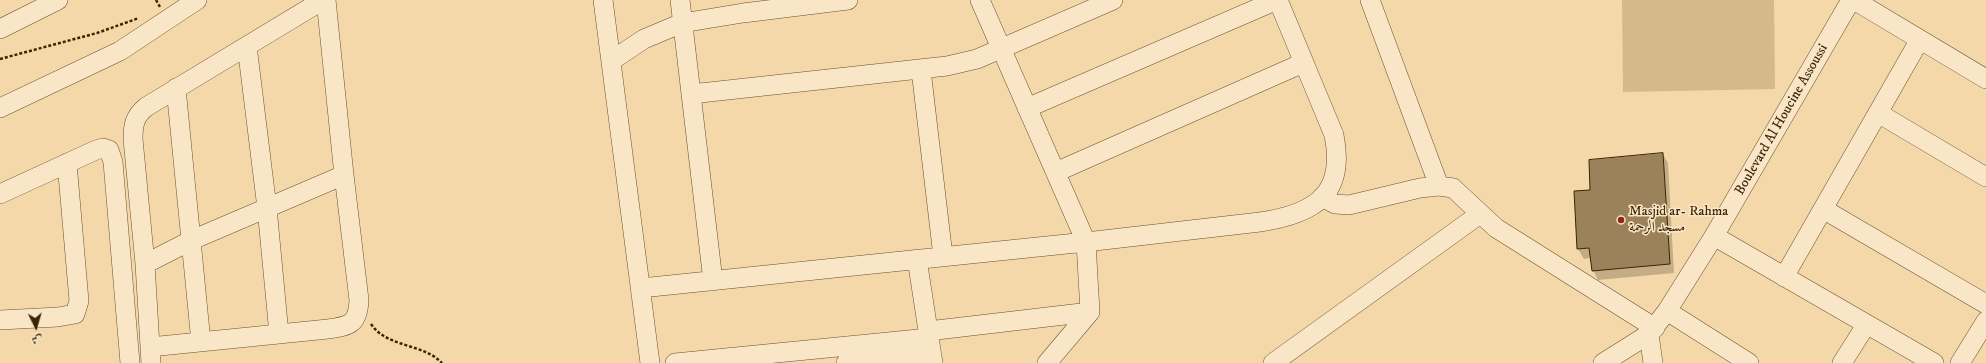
<!DOCTYPE html>
<html>
<head>
<meta charset="utf-8">
<style>
  body { margin:0 }
  #map { position:relative; width:1986px; height:363px; overflow:hidden; background:#f5d8a9; font-family:"IM FELL DW Pica",Amiri,serif }
  canvas { display:block }
  .north { position:absolute; left:16px; top:307px; width:40px; height:40px; -webkit-text-stroke:3px #f8e6c7; paint-order:stroke; rotate:175deg; font-size:11px; font-weight:700; line-height:16px; text-align:center; color:#3b2404 }
  .north::after { content:''; display:block; margin:auto; width:14px; height:18px; background:#3b2404; clip-path:polygon(50% 0,100% 100%,50% 72%,0 100%) }
</style>
</head>
<body>
<div id="map">
<canvas width="1986" height="363"></canvas>
<div class="north">ش</div>
</div>
<script>
const ctx = document.querySelector('canvas').getContext('2d');
ctx.lineJoin = 'round';
function paint(path, color) { ctx.fillStyle = color; ctx.fill(path, 'evenodd'); }
function strokePath(path, color, width, dash) { ctx.strokeStyle = color; ctx.lineWidth = width; ctx.lineCap = dash ? 'butt' : 'round'; ctx.setLineDash(dash || []); ctx.stroke(path); }
function label(font, color, halo, rows, align = 'center') {
  ctx.font = font + ' "IM FELL DW Pica",Amiri,serif'; ctx.lineWidth = 3; ctx.setLineDash([]); ctx.textBaseline = 'middle'; ctx.strokeStyle = halo; ctx.fillStyle = color; for (const [text, x, y, turn = 0] of rows) {
    ctx.save(); ctx.translate(x, y); ctx.rotate((+turn || 0) * Math.PI / 180); ctx.textAlign = isNaN(turn) ? turn : align; if (halo) ctx.strokeText(text, 0, 0); ctx.fillText(text, 0, 0); ctx.restore();
  }
}
paint(new Path2D(`
  M1622,0H1774L1775,89L1623,92Z`), '#d5b98d');
paint(new Path2D(`
  M1663,154L1668,163L1674,273L1598,280L1593,270L1591,258L1584,259L1578,249L1575,192L1591,191Z`), '#0003');
const building = new Path2D(`
  M1663,153L1670,264L1592,271L1589,248L1577,249L1574,191L1590,190L1589,160Z`);
paint(building, '#9c825a');
strokePath(building, '#3b2404', 1);
const minor = new Path2D(`
  M603,0L650,363
  M680,0L713,281
  M980,0L1086,242L1090,312L1047,363
  M1370,0L1439,186
  M1854,0L1986,79
  M0,29L58,0
  M247,46L267,208L279,334
  M611,61L644,39L682,23L743,13L848,0
  M921,70L943,256
  M176,88L201,342
  M691,94L947,66L977,59L1113,0
  M0,108L120,51L197,0
  M1027,108L1277,0
  M1878,113L1986,177
  M1056,172L1303,63
  M0,194L96,150L103,148L109,150L113,162L130,363
  M1322,197L1335,204L1349,205L1420,188L1439,186L1453,188L1496,228L1655,328
  M1823,209L1986,304
  M1714,236L1934,363
  M917,259L933,363
  M145,264L192,240L344,175
  M1784,277L1919,41
  M641,288L1086,242L1260,222C1314,214 1346,195 1334,135L1278,0
  M1667,311L1749,363
  M0,320L58,317L75,314L79,301L67,163
  M928,331L1090,312
  M1649,334L1653,363
  M150,347L328,329C350,326 358,324 359,300L344,175L326,0
  M151,363L145,264L133,139C133,124 135,116 146,107L323,0
  M675,363L929,338
  M846,363L932,355
  M1273,363L1480,214
  M1603,363L1649,334L1667,311L1714,236L1851,0
  M1842,363L1866,325
  M1960,363L1986,321`);
strokePath(minor, '#6a512d', 20);
strokePath(new Path2D(`
  M156,0L160,7
  M0,59L97,33L139,18
  M371,324C387,348 423,343 442,363`), '#3b2404', 2.5, [3, 2]);
strokePath(minor, '#f8e6c7', 19);
for (const [x, y, r, color] of [
  [1621,220,4,"#8f2418"]
]) { const dot = new Path2D(); dot.arc(x, y, r, 0, 2 * Math.PI); ctx.fillStyle = color; ctx.fill(dot); strokePath(dot, '#f8e6c7', 1.5); }
label('14px', '#3b2404', '#f8e6c7', [
  ["Boulevard Al Houcine Assoussi",1782,120,-60]
]);
label('14px', '#3b2404', '#f8e6c7', [
  ["Masjid ar- Rahma",1629,212],
  ["مسجد الرحمة",1629,228]
], 'left');
</script>
</body>
</html>
